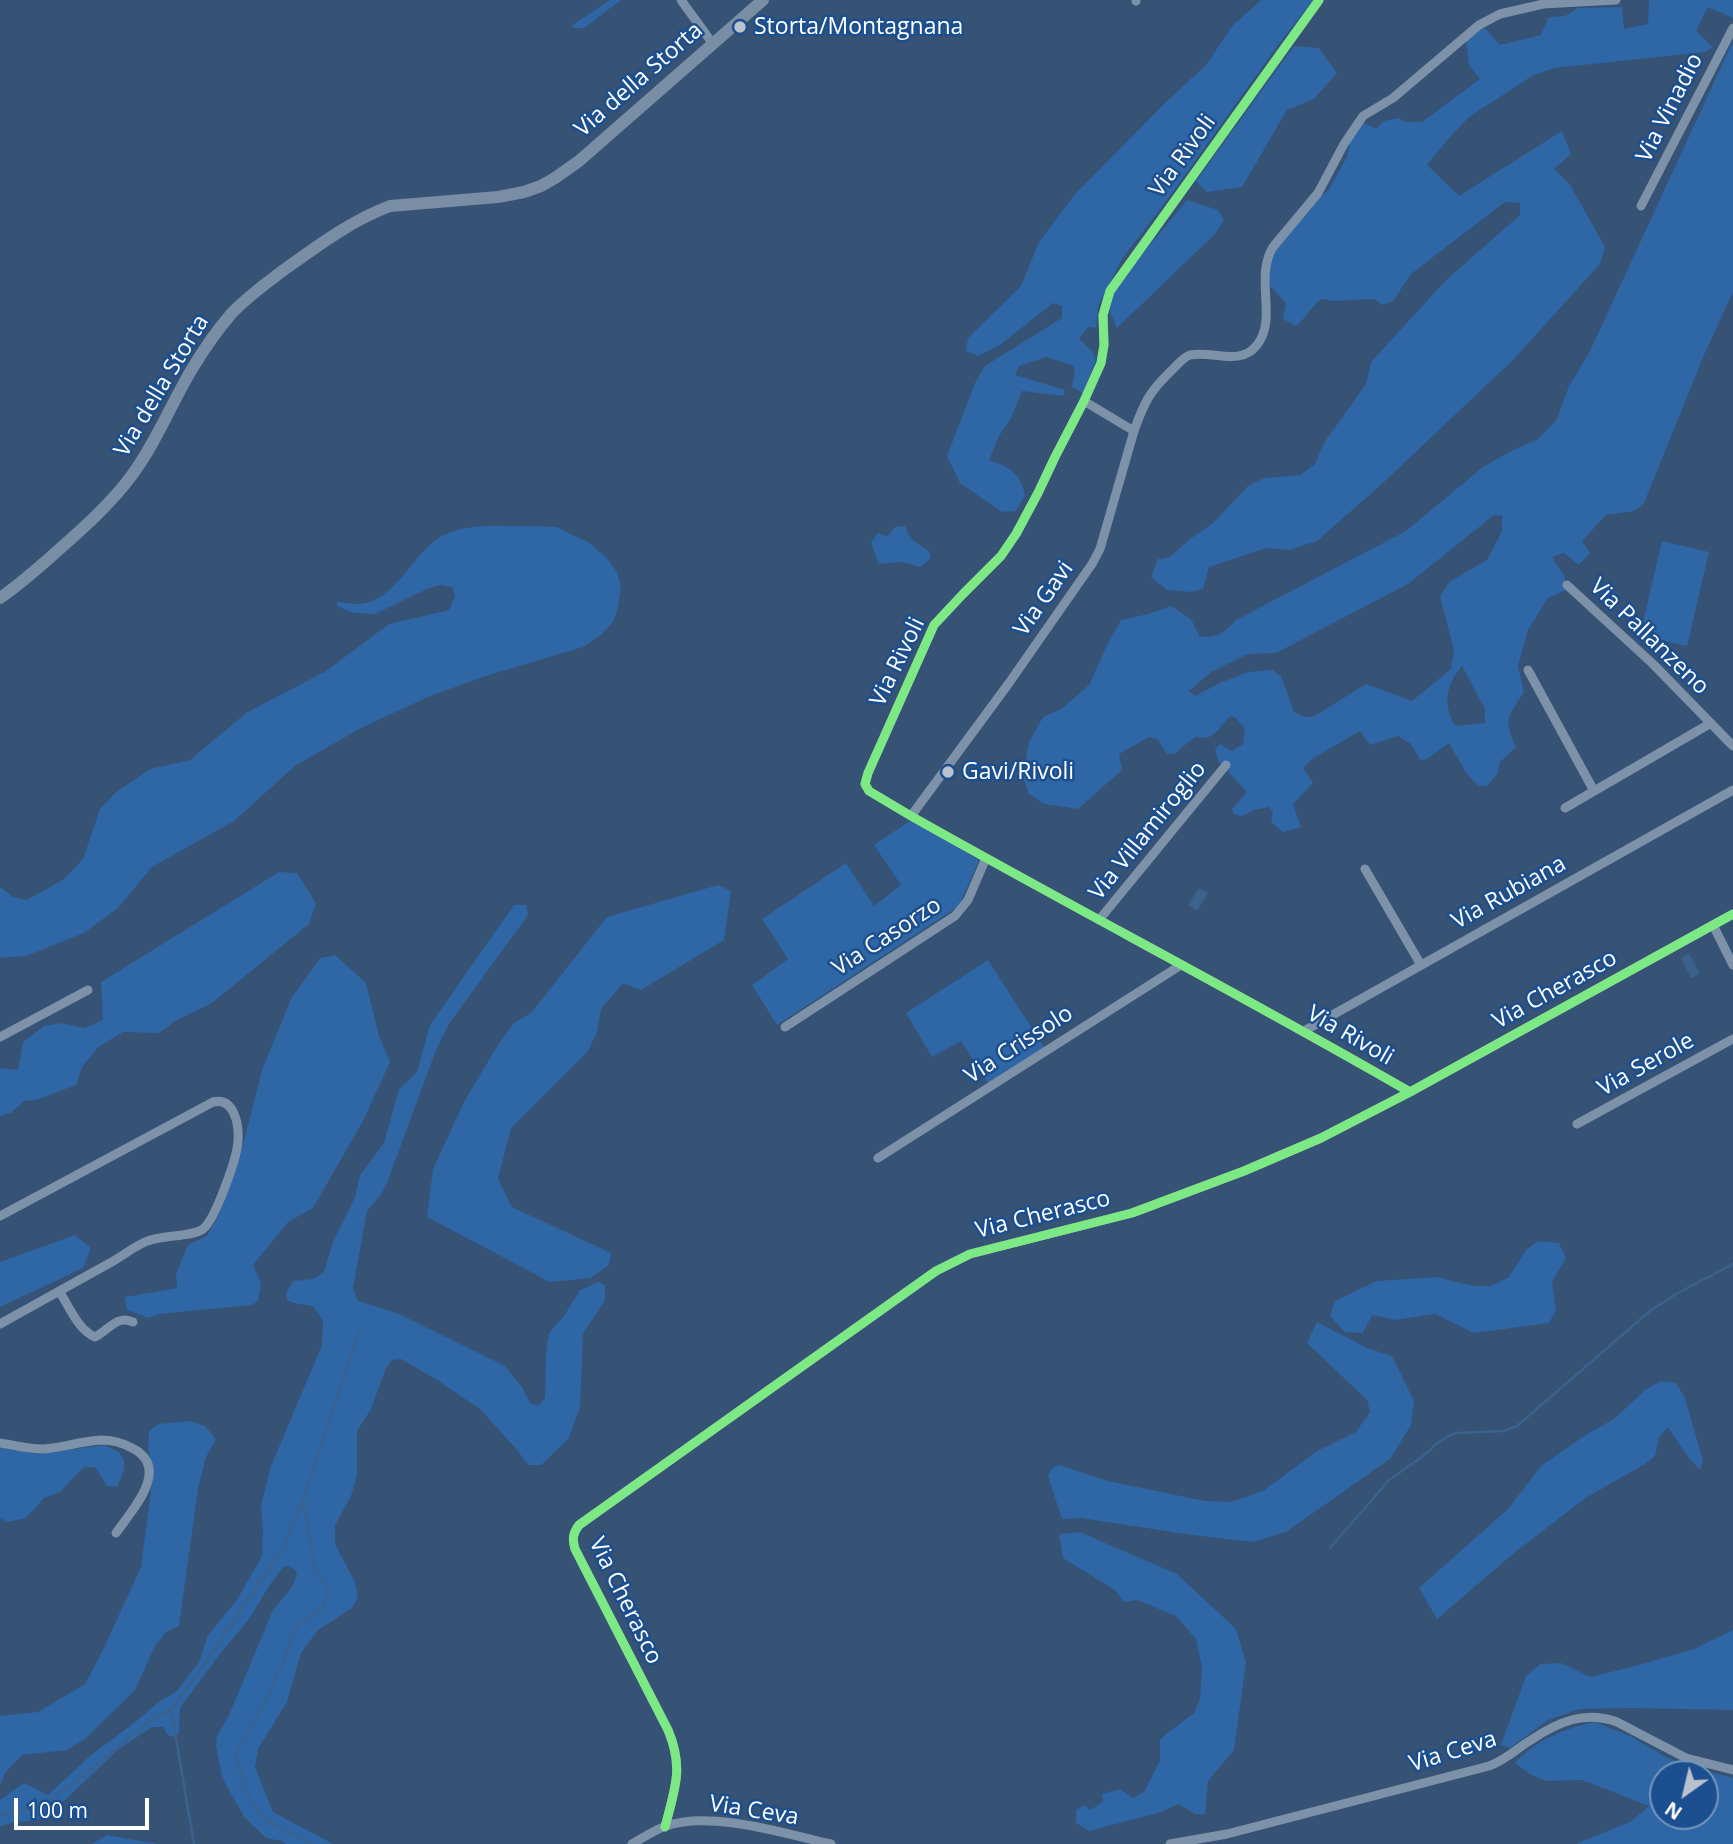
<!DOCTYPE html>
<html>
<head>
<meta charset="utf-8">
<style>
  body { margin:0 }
  #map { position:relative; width:1733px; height:1844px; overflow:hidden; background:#365274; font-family:"Open Sans",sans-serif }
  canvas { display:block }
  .north { position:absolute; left:1649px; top:1760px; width:70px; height:70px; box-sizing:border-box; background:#1b4f8f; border:2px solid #7695bc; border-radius:50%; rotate:214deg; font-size:19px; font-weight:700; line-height:28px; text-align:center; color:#fff }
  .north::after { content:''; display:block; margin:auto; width:24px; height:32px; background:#b9c2ce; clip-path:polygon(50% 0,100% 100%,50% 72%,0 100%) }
  .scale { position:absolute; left:14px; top:1798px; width:135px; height:32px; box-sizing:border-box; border:4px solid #fff; border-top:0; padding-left:9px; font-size:21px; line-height:24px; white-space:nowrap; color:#fff; -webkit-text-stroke:5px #1b4f8f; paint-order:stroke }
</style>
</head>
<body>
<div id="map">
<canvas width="1733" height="1844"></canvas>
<div class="north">N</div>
<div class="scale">100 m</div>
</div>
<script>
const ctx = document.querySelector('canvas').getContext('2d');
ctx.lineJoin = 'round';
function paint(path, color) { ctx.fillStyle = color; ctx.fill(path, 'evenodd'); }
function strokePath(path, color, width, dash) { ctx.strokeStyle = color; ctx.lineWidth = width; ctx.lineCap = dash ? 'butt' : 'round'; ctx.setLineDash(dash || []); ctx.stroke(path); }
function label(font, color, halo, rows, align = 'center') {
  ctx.font = font + ' "Open Sans",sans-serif'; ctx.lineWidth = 5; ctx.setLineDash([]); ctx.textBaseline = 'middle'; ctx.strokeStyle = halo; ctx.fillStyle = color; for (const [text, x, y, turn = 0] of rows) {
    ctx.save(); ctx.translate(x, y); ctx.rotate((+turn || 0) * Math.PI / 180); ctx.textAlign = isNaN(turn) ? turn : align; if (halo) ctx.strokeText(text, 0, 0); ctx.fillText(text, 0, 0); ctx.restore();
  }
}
paint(new Path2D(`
  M610,0H621L584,28H574L571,26Z
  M1261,0H1313L1281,41L1167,200L1122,259L1098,306L1096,328L1088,327L1079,339L1092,351L1096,360L1083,393L1072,387L1075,369L1072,365L1046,357L1019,366L1015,375L1065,390L1064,396L1022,391L1011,418L999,436L989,460C1009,467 1021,473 1025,496L1016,511L1002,512L960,483L947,456L975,383L985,366L1062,318V306L1053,303L1000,345L978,356L966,351L968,338L1021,286L1039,242L1075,194L1169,99L1206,65L1233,25Z
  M1649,0H1733V18L1708,7L1696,31L1713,47L1705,52L1554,68L1532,76L1469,117L1448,139L1427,165L1459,196L1562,131L1571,154L1554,169L1569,183L1605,247L1600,264L1513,360L1383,483L1317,541L1289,550L1266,548L1209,567L1203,589L1191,592L1167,590L1151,577L1158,559L1170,557L1190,539L1213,523L1248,486L1264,478L1300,475L1315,464L1324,443L1366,384L1371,362L1446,280L1520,215V203L1505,202L1411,274L1393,301L1382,305L1374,299L1334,301L1321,299C1311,307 1306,318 1296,326L1283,319L1286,303L1270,286L1268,274L1275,247L1317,198L1328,191L1347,157L1351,137L1362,122L1376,129L1384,121L1399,118L1405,122H1422L1480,79L1469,65L1466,40L1482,25L1500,45L1541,35L1549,17L1565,16L1578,8L1622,7L1624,29L1648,24Z
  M1733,41V292L1704,355L1644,503L1634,511L1606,515L1582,541L1590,553L1579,565L1564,553L1552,557L1565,577L1566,590L1548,598L1528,630L1518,666L1524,692C1508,717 1503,719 1516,747L1500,762L1498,773L1487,786H1478L1467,774L1449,743L1427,759L1420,760L1411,744L1398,736L1370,745L1360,731L1312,759L1303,768L1313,783L1293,804L1301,827L1283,832L1271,822L1273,812L1269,807L1254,810L1242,816L1234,814L1232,809L1247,792L1218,761L1215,749L1220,744L1232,751L1243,744L1245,729L1236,718L1231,716C1216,728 1218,741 1195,737L1174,754H1167L1158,740L1149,737L1119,754L1122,770L1078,809L1044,804L1028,793L1023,775L1029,742L1043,717L1061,709L1089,685L1107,645L1121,620L1148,614L1171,606L1191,619L1200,637C1218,638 1224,633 1236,620L1406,531L1483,467L1511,451L1538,439L1556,421L1569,386L1589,353ZM1494,515L1502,516V531L1487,560L1449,582L1440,597L1454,650L1451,669L1412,701L1366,684L1313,717H1304L1294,712L1281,676L1273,670L1248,672L1220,683L1195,696L1189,691L1211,672L1248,654L1276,653L1408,584ZM1462,666L1485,709V723L1456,726C1442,706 1446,684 1462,666Z
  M1294,46L1319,48L1337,73L1314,99L1287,110L1242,187L1207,192L1196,181Z
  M1187,200L1218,210L1224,220L1215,234L1117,328L1110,312V300L1120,281Z
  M528,526L556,527L588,542L607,558L617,572L621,587L618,607L613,622L601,635L583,647L486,676L430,696L359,729L295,766L234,821L152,867L118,908L84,933L26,956L0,958V887L13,897L27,900L64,879L83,859L100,809L115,793L150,769L190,760L246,713L326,671L389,624L449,610L455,596L452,587L440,585L427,589L375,614L353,613L337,606V602C344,602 352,604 359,604C398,600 411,553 442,536C467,522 501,527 528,526Z
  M905,526L911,539L929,551L931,558L920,567L902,562L879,564L871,543L878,533L887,537L895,527Z
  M1662,541L1709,552L1687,646L1640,635Z
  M911,820L979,860L959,906L777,1025L752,985L788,959L762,919L846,863L874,906L901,885L874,845Z
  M279,872L297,873L316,903L309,924L212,1003L177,1020L159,1033L123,1032L98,1047L82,1067L76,1085L36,1100L24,1101L11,1113L0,1116V1068L18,1070L23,1042L44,1026L62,1023L84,1028L103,1020L101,982Z
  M718,885L731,891L724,940L641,990L623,983L601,1009L597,1032L588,1051L511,1128L498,1179L512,1207L611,1253L609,1265L591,1278L550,1282L427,1217L433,1169L464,1102L499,1043L514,1023L531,1013L607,917Z
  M514,905H526L528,915L449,1024L436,1050L387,1183L380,1196L367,1211L353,1288L358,1301L397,1313L505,1366L522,1387L530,1403L538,1406L545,1398L546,1352L549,1333L564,1316L580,1290L598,1282L605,1285V1300L583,1334L580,1407L569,1438L541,1465H528L518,1451L480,1409L437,1380L401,1359L392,1360L386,1368L371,1409L357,1431V1476L351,1496L335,1525V1544L355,1582L358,1597L352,1608L317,1631L301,1653L287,1702L258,1749L255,1767L273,1812L333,1844H286L282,1841L266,1838L244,1817L222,1777L216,1746L217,1736L229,1715L273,1610L292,1587L297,1574L295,1570L288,1566L283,1567L269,1586L249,1619L216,1659L180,1708L179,1733L171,1737L166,1733L164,1727H152L119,1749L51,1813C35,1825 17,1818 0,1827V1800L24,1783L48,1795L91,1755L134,1723L156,1704L177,1691L199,1662L208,1635L237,1600L262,1556L263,1529L261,1505L271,1466L322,1345L323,1321L313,1306L293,1303L287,1300L286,1294L293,1281L313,1279L324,1272L333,1242L355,1197L360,1175L384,1143L399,1089L417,1072L430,1025Z
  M335,955L366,983L379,1036L390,1062L363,1121L313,1208L288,1222L253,1265L261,1283L258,1301L252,1305L159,1314L149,1318L127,1310L125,1297L177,1288L176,1274L188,1245L207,1236L221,1210L244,1141L263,1067L292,997L320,958Z
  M988,960L1044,1047L988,1083L961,1041L932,1057L906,1013Z
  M75,1235L91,1248L83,1268L0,1307V1262Z
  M1538,1241L1559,1243L1566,1258L1552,1282L1556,1310L1549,1323L1474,1333L1435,1314L1395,1320L1372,1315L1363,1333L1345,1332L1330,1316L1335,1301L1377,1281L1437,1277L1473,1286H1491L1509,1277L1526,1250Z
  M1317,1322L1367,1348L1392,1356L1414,1401L1411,1425L1390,1459L1286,1532L1253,1542L1192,1535L1081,1518L1062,1519L1048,1476L1053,1467L1059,1465L1108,1481L1205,1501L1231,1502L1263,1491L1317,1451L1356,1432L1370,1412L1367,1400L1307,1343Z
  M1661,1381L1676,1383L1685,1398L1703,1461L1700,1470L1688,1457L1668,1427L1659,1437L1655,1456L1645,1464L1587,1497L1514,1553L1437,1619L1419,1588L1508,1509L1541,1466L1587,1434L1614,1419L1645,1390Z
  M190,1421L205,1426L216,1439L206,1457L198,1489L179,1626L166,1632L155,1646L135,1690L85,1739L67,1750L22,1755L5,1773L0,1785V1716L38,1712L85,1684L102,1652L141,1567L153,1475L148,1446L149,1431L159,1424Z
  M104,1445C109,1448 117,1450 120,1454C129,1464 122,1477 117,1487L107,1486L95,1467H84L60,1492L44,1498L26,1518L8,1522L0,1518V1448L39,1454Z
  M1080,1532L1177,1574L1236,1629L1246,1663L1234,1750L1208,1781L1205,1814H1195L1179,1804L1161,1812L1089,1831L1076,1823V1810L1085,1805L1090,1810L1103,1802L1102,1794L1120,1789L1133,1798L1144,1792L1160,1760V1740L1166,1734L1194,1713L1200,1699L1202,1668L1196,1639L1176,1616L1137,1600L1124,1602L1115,1590L1063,1558L1059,1534Z
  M1733,1630V1710L1629,1708L1580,1709L1548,1720L1510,1748L1501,1745L1526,1676L1540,1664L1561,1663L1591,1677L1635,1666L1694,1649Z
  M1595,1722L1630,1736L1666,1757L1690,1767L1733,1778V1844H1576L1630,1822L1649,1806L1582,1780L1546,1781L1530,1774L1515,1763C1536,1740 1565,1728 1595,1722ZM1663,1774H1705V1816H1663Z
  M107,1835L158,1844H92Z`), '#2f66a5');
paint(new Path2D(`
  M1199,888L1208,893L1197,911L1188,905Z
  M1689,953L1700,974L1691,978L1681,958Z`), '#3b618d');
strokePath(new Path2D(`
  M303,1502L315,1569L328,1589L324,1607L297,1626L269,1695L235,1755L246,1791L262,1818L313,1844
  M1330,1548L1389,1480L1423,1456L1440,1441L1455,1433L1504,1431L1517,1426L1650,1311L1676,1294L1733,1264
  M171,1709L194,1844
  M0,1815L44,1804L78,1780L149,1722L171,1709L205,1663L283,1548L303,1501L359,1331`), '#3b618d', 2.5);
strokePath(new Path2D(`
  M681,0L713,44
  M1319,0L1110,291L1103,315L1104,345L1101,363L1084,401L1055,457L1038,493L1016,534L1001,556L963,594L934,625L868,773L865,784L869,791L911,816C1077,910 1246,997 1410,1092
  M1136,1V0
  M1641,206L1733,28
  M1134,431C1145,400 1150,391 1174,368C1179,363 1184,357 1190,355C1212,350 1240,367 1257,345C1278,318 1254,278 1273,247L1318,193L1344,144L1363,116L1393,98L1479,25L1500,14L1543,4L1616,0
  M1567,585L1653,664L1733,746
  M1528,670L1594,791
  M1565,808L1711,723
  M911,816L1009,683L1092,564L1100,549L1134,431L1084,401
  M1365,869L1421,965
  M1099,920L1226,765
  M1713,925L1733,965
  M785,1027L955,916L968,900L986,858
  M1304,1031L1733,790
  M0,1037L88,990
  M1577,1124L1733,1039
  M878,1158L1181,965
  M0,1216L213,1102C234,1097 239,1124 238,1140C238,1156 215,1220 203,1229C190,1238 162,1234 145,1242C132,1248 121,1257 108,1264C72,1284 36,1304 0,1324
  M59,1291C69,1306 78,1330 95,1337C108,1331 117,1314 133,1322
  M0,1443C14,1445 28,1449 43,1449C62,1448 81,1441 101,1440C112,1440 123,1443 132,1448C172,1468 132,1510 116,1533
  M665,1827C675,1788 684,1768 668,1730L575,1549C572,1539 573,1533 579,1525L936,1271L970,1254L1132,1213L1244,1171L1321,1138L1410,1092L1733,914
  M632,1844C643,1838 654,1830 666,1826C711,1810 785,1834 831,1844
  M1170,1844L1227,1834L1489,1766C1506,1760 1516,1749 1531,1740C1558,1722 1585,1710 1617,1722L1686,1758L1733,1770`), '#7d92a8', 9);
strokePath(new Path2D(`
  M0,598C19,585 36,570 54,554C81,530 110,505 132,475C157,441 171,404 192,369C204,349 217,330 232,313C247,297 264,285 281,272C316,247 350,221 390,206L498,197L524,192L541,186L555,178L579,161L763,0`), '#798da4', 12);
strokePath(new Path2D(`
  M1319,0L1110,291L1103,315L1104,345L1101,363L1084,401L1055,457L1038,493L1016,534L1001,556L963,594L934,625L868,773L865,784L869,791L911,816C1077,910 1246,997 1410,1092
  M665,1827C675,1788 684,1768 668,1730L575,1549C572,1539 573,1533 579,1525L936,1271L970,1254L1132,1213L1244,1171L1321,1138L1410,1092L1733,914`), '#7ce984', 9);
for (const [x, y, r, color] of [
  [740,27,7,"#b9c2ce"],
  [948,772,7,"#b9c2ce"]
]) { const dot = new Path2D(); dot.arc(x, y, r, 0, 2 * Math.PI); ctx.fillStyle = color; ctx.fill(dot); strokePath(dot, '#1b4f8f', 2.5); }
label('23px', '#fff', '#1b4f8f', [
  ["Storta/Montagnana",754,27],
  ["Gavi/Rivoli",962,772]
], 'left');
label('23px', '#fff', '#1b4f8f', [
  ["Via della Storta",639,80,-41],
  ["Via Vinadio",1670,108,-63],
  ["Via Rivoli",1183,156,-54],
  ["Via della Storta",162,386,-59],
  ["Via Gavi",1044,599,-55],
  ["Via Pallanzeno",1649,637,44],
  ["Via Rivoli",898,662,-64],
  ["Via Villamiroglio",1148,831,-51],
  ["Via Rubiana",1509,893,-29],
  ["Via Casorzo",887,937,-33],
  ["Via Cherasco",1555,990,-29],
  ["Via Rivoli",1350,1036,30],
  ["Via Crissolo",1019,1045,-33],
  ["Via Serole",1646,1065,-29],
  ["Via Cherasco",1043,1215,-14],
  ["Via Cherasco",625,1601,64],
  ["Via Ceva",1453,1752,-17],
  ["Via Ceva",754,1811,9]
]);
</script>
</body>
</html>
